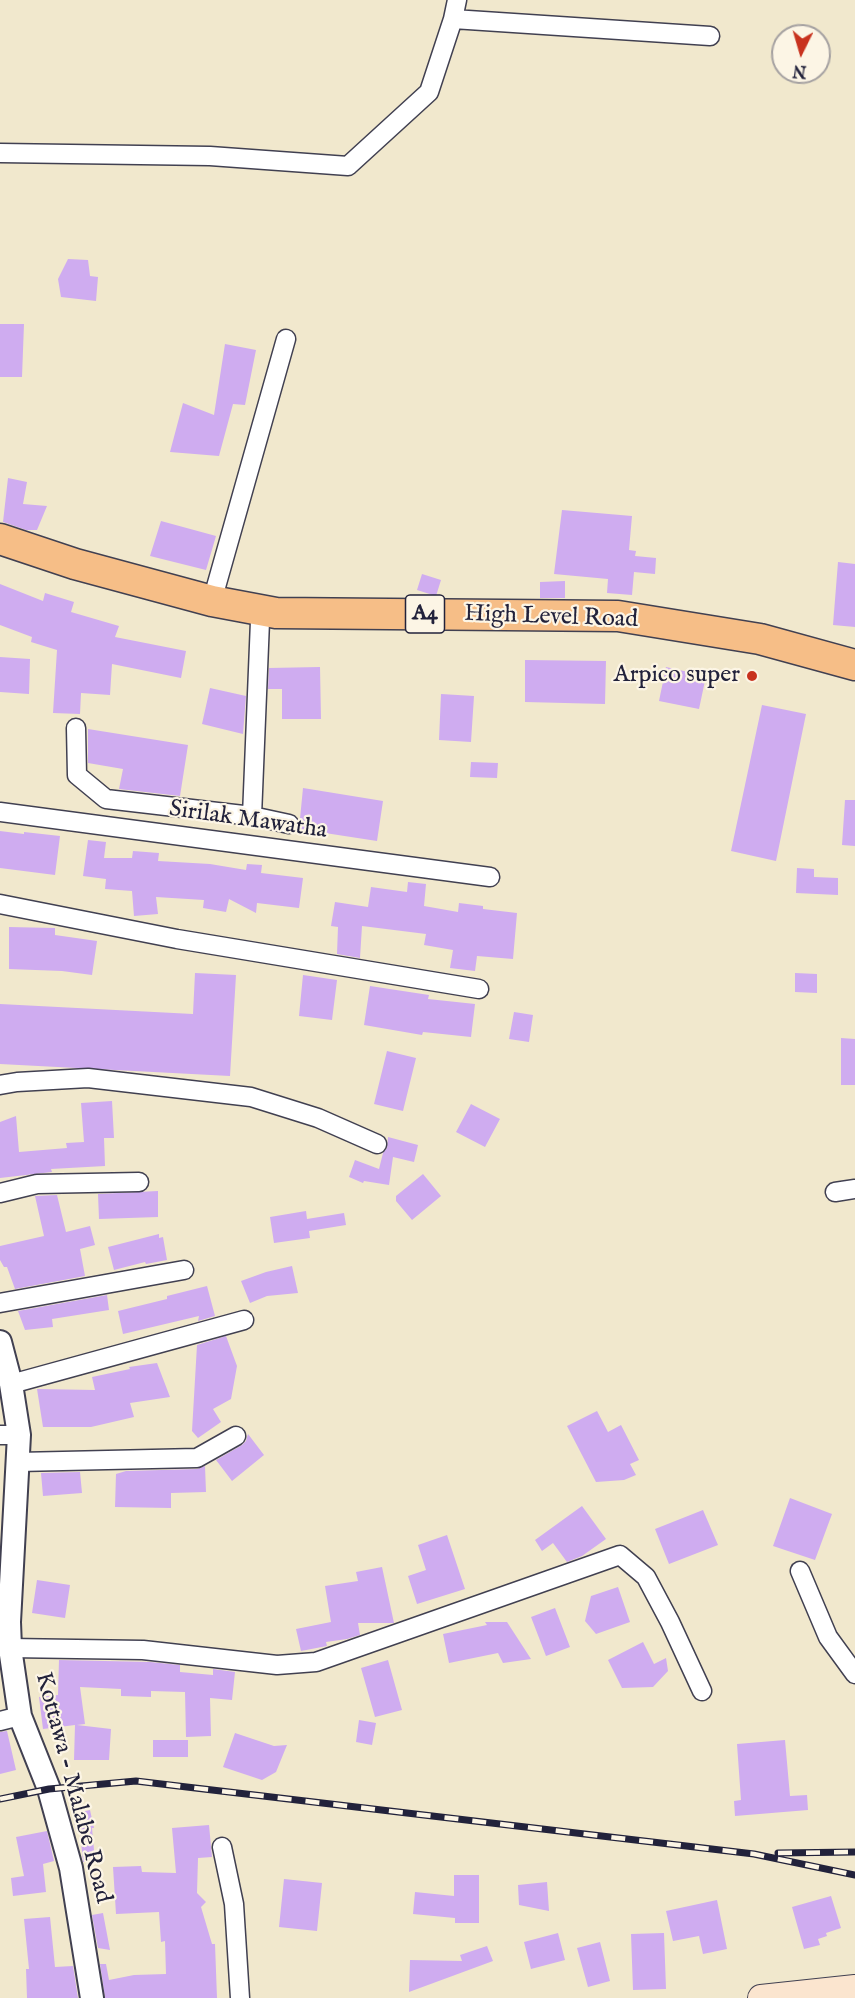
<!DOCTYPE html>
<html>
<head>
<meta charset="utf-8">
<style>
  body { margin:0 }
  #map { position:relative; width:855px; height:1998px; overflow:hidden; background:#f1e8cd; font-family:"IM FELL English",serif }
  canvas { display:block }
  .north { position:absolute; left:771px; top:24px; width:60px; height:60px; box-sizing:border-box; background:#fcf5e5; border:2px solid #a5a1a1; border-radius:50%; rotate:185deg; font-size:16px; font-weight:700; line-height:24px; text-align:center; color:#22223b }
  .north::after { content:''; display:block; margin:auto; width:21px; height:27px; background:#c8321e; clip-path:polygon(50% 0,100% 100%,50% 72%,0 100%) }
</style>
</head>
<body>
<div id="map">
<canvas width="855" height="1998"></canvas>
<div class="north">N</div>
</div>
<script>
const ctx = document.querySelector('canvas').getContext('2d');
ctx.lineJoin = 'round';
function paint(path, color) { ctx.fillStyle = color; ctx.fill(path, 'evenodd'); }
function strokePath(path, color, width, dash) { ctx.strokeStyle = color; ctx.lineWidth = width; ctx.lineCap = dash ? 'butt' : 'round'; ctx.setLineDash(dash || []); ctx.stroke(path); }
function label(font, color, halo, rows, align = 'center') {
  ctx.font = font + ' "IM FELL English",serif'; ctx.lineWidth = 4.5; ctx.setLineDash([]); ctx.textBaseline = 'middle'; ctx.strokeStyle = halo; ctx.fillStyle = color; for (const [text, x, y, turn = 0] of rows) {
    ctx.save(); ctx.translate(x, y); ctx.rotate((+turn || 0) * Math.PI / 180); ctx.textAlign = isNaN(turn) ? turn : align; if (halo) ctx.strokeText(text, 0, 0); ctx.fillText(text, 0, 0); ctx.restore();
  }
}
paint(new Path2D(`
  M68,259L88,260L90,276L98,277L96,301L61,297L58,279Z
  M0,324H24L22,377H0Z
  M225,344L256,350L245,405L233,404L219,456L170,452L183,403L214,415Z
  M8,478L27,482L23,504L47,506L37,530H26L3,522Z
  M562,510L632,516L629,550L636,551L635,556L656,558L655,574L634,572L632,595L607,593L608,579L554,574Z
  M161,521L216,536L206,570L150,556Z
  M838,562L855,564V627L833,625Z
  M422,574L441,580L436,596L417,590Z
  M565,581V598H540V582Z
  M0,584L43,601L45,593L74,602L71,612L119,626L115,637L186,651L181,678L112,664L110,695L81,693L80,714L53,713L57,650L31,642L32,637L0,625Z
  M0,657L30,659L29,694L0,692Z
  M525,660L606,661L605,704L525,702Z
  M320,667L321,719H282V689H268L269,668Z
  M666,667L706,676L699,709L659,701Z
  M210,688L246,696L243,734L202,724Z
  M441,694L474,696L471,742L439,740Z
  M762,705L806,714L776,861L731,851Z
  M88,729L188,745L180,796L119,789L123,769L88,763Z
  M471,762L498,763L497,778L470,777Z
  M303,788L383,801L377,841L299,829Z
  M845,800H855V846L842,845Z
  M0,831L24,834V832L60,836L55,875L0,868Z
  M88,840L106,842L104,858H132L133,851L159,853L158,861L210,864L246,870L247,864L262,865L261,873L303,878L299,908L257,903L256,913L229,899L226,912L203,908L204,900L156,897L158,914L134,916L132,891L105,889L106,879L83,876Z
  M797,868L814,869V877L838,878V895L796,893Z
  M408,882L426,884L424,906L458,912L459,903L483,906V909L517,913L513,959L477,956L475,971L450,968L453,950L424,945L426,934L362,926L360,958L337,954L338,927L331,926L335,902L368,907L371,887L407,892Z
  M9,927L55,928V935L97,941L92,975L62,971L9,969Z
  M195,973L236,975L230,1076L0,1064V1004L193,1014Z
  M795,973L817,974V993L795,992Z
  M303,975L337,980L332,1020L299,1016Z
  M370,986L429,995L428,999L475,1004L471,1037L423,1032L422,1035L364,1025Z
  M514,1012L533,1015L529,1042L509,1039Z
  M841,1038L855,1039V1085H841Z
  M387,1051L416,1058L403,1111L374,1104Z
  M112,1101L114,1138H104L105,1166L51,1169L52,1172L0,1178V1122L16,1116L19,1152L67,1148L66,1143L84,1142L81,1103Z
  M471,1104L500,1119L485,1147L456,1132Z
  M388,1137L418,1145L414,1162L393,1157L389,1185L364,1181L363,1183L349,1177L355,1160L379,1169L383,1153L387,1148Z
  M423,1174L441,1196L412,1220L396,1201V1196Z
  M158,1191V1217L99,1219L98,1194Z
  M57,1195L66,1232L90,1226L95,1245L80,1249L85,1276L15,1289L7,1267H4L0,1260V1246L44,1236L35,1196Z
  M306,1211L307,1219L344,1213L346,1225L309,1231L310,1238L274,1243L270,1217Z
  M159,1234V1238L163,1237L167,1260L146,1264L145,1262L114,1270L108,1247Z
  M292,1266L298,1293L267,1296L250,1303L241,1281L266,1272Z
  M207,1286L215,1316L198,1321L199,1316L123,1334L118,1311L167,1299V1296Z
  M107,1295L109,1310L52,1319L53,1327L25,1330L18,1311Z
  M226,1336L237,1366L231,1399L213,1409L221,1422L198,1438L192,1431L197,1345Z
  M157,1363L170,1397L130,1403L134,1417L91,1427H43L37,1389L95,1390L92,1377L130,1369L129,1367Z
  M597,1411L608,1432L621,1425L639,1460L630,1464L636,1475L624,1480L596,1482L567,1426Z
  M248,1434L264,1455L232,1481L216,1460L242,1445L246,1441Z
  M205,1466L206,1492L171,1493V1508L115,1507L116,1474L126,1471L197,1469Z
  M80,1472L82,1493L43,1496L41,1473Z
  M790,1498L832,1514L815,1560L773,1546Z
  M582,1506L606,1539L582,1556L567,1562L553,1543L542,1551L535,1540Z
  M703,1510L718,1545L669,1564L655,1529Z
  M447,1535L465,1589L417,1604L408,1576L426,1570L418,1545Z
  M382,1567L394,1623H358L360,1635L347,1639L326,1642L327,1646L301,1651L296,1629L331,1622L325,1586L358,1581L356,1572Z
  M37,1580L70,1585L65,1618L32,1613Z
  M618,1587L630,1622L596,1634L585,1621L591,1596Z
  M555,1608L570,1647L546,1656L531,1617Z
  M485,1622H507L531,1659L503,1663L498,1653L449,1663L443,1634L487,1625Z
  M643,1642L654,1664L666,1658L668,1671L653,1687L622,1688L608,1660Z
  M59,1660L150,1662L180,1665V1672L213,1675V1669L235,1672L232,1700L210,1698L211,1736L186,1737L185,1692L151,1691V1697L121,1696V1689L80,1687L85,1724L77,1725L111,1729L109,1760H74L75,1725L43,1729L39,1697L58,1695Z
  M388,1660L402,1710L375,1717L361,1668Z
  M359,1720L376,1723L372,1745L356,1742Z
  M7,1731L16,1770L0,1774V1732Z
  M235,1733L274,1746L287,1745L276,1772L262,1780L223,1767Z
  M153,1740H188V1757H153Z
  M785,1740L790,1796L807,1795L808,1810L735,1816L734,1801L741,1800L737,1744Z
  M90,1810L94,1828H92L95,1861L83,1862L80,1831H76L73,1814Z
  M209,1825L212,1857L198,1858L197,1893L206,1902L201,1907L212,1944H215L217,1998H105L100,1964H106L109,1980L134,1975L166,1974L165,1941L161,1942L159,1912L116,1914L113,1867L141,1866L142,1872L176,1873L172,1828Z
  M47,1831L54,1861L43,1864L46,1892L13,1896L11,1878L24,1876L16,1837Z
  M454,1875H479V1923H455V1918L413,1914L415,1892L454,1896Z
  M284,1879L322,1883L317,1931L279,1927Z
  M547,1882L549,1911L519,1905L518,1885Z
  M831,1896L841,1928L826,1933L827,1936L818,1939L820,1945L804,1949L792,1907Z
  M717,1900L727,1949L703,1954L699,1936L673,1941L666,1911Z
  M103,1913L110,1950L98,1948L92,1915Z
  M50,1917L55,1967L73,1966L78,1998H27L26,1969H29L24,1919Z
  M558,1933L565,1960L531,1969L524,1942Z
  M664,1933L666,1989L633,1990L631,1934Z
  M600,1942L610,1981L588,1987L577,1948Z
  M487,1946L493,1961L409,1992L410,1960L462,1961L460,1955Z`), '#cfacf0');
const minor = new Path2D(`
  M453,19L710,36
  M0,153L210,156L348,166L429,92L453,19L457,0
  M212,601L286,339
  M76,728L77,775L106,799L252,816L260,621
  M0,812L490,877
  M252,816L289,824
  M0,904L177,939L479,989
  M0,1085L17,1082L88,1078L251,1097L318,1118L377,1144
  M835,1192L855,1189
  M0,1193L37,1184L139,1182
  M0,1303L184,1270
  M11,1384L244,1320
  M0,1435H19
  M18,1462L197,1458L236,1436
  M800,1571L828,1637L855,1674
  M10,1648L143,1650L277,1665L316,1662L620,1555L646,1577L670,1622L702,1691
  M0,1721L20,1716
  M222,1847L234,1904L240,1998`);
const tertiary = new Path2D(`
  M0,1342L11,1384L19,1435L9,1622L10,1648L20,1716L49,1789L71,1868L92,1998`);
const secondary = new Path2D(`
  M761,1998L855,1988`);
const trunk = new Path2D(`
  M0,539L75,564L212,601L276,613L618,616L760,639L855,665`);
strokePath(minor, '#414051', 21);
strokePath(tertiary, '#414051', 26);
strokePath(secondary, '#414051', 28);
strokePath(trunk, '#414051', 33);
strokePath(minor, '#fff', 18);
strokePath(tertiary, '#fff', 22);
strokePath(secondary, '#fbe5cf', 26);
strokePath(trunk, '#f6be87', 30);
const rail = new Path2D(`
  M0,1799L49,1789L136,1781L754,1854L855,1875
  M778,1853L855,1852`);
strokePath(rail, '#22223b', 7);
strokePath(rail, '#fcf5e5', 4.5, [14]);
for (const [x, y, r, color] of [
  [752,676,6,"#c8321e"]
]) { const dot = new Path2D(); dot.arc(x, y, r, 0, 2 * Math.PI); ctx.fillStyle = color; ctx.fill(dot); strokePath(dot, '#fcf5e5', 2); }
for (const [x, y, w] of [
  [425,614,39]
]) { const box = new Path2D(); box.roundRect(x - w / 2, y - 19, w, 38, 4.5); ctx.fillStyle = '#fcf5e5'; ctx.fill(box); strokePath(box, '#22223b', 1.5); }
label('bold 22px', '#22223b', null, [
  ["A4",425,614]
]);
label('24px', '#22223b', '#fcf5e5', [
  ["High Level Road",551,618,2],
  ["Sirilak Mawatha",248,821,8],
  ["Kottawa - Malabe Road",72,1788,75]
]);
label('24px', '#22223b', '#fcf5e5', [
  ["Arpico super",740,676]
], 'right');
</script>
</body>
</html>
